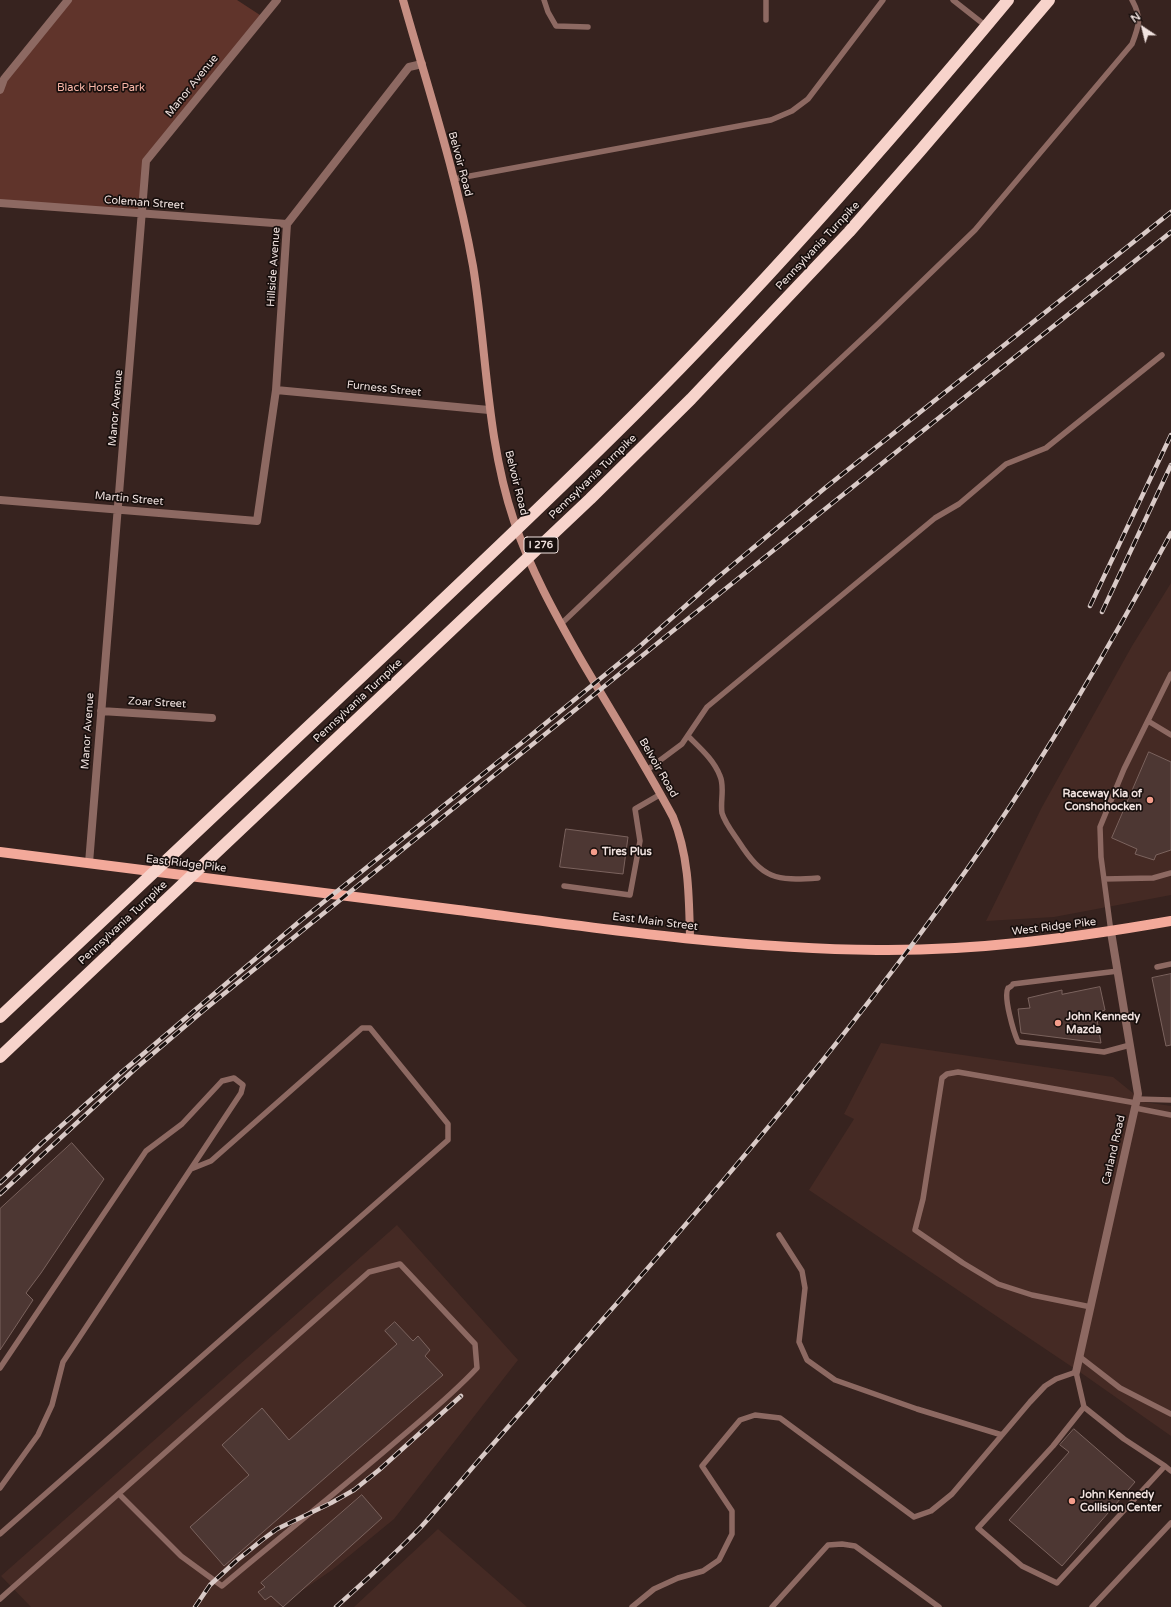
<!DOCTYPE html>
<html>
<head>
<meta charset="utf-8">
<style>
  body { margin:0 }
  #map { position:relative; width:1171px; height:1607px; overflow:hidden; background:#37231f; font-family:"Varela Round",sans-serif }
  canvas { display:block }
  .north { position:absolute; left:1123px; top:8px; width:40px; height:40px; -webkit-text-stroke:3px #180f0d; paint-order:stroke; rotate:325deg; font-size:11px; font-weight:700; line-height:16px; text-align:center; color:#f1e3e0 }
  .north::after { content:''; display:block; margin:auto; width:14px; height:18px; background:#f1e3e0; clip-path:polygon(50% 0,100% 100%,50% 72%,0 100%) }
</style>
</head>
<body>
<div id="map">
<canvas width="1171" height="1607"></canvas>
<div class="north">N</div>
</div>
<script>
const ctx = document.querySelector('canvas').getContext('2d');
ctx.lineJoin = 'round';
function paint(path, color) { ctx.fillStyle = color; ctx.fill(path, 'evenodd'); }
function strokePath(path, color, width, dash) { ctx.strokeStyle = color; ctx.lineWidth = width; ctx.lineCap = dash ? 'butt' : 'round'; ctx.setLineDash(dash || []); ctx.stroke(path); }
function label(font, color, halo, rows, align = 'center') {
  ctx.font = font + ' "Varela Round",sans-serif'; ctx.lineWidth = 3.5; ctx.setLineDash([]); ctx.textBaseline = 'middle'; ctx.strokeStyle = halo; ctx.fillStyle = color; for (const [text, x, y, turn = 0] of rows) {
    ctx.save(); ctx.translate(x, y); ctx.rotate((+turn || 0) * Math.PI / 180); ctx.textAlign = isNaN(turn) ? turn : align; if (halo) ctx.strokeText(text, 0, 0); ctx.fillText(text, 0, 0); ctx.restore();
  }
}
paint(new Path2D(`
  M1171,583V895L1054,917L986,921L1042,807L1132,646Z
  M881,1043L1113,1077L1144,1102L1171,1106V1436L1087,1377L809,1190L854,1119L844,1114Z
  M397,1225L518,1360L394,1519L332,1570L278,1607H31L1,1576Z
  M438,1529L527,1607H354Z`), '#452a24');
paint(new Path2D(`
  M68,0H237L263,17L146,161L143,213L0,203V90Z`), '#60342b');
const building = new Path2D(`
  M1149,752L1171,762V850L1156,855L1154,860L1135,854L1137,849L1112,838Z
  M566,829L628,837L623,874L560,867Z
  M1171,974V1045L1166,1046L1152,978Z
  M1100,987L1105,1010L1096,1014L1101,1043L1021,1033L1018,1009L1030,1008L1028,998L1062,990V994Z
  M72,1143L104,1179L41,1273L26,1293L33,1300L0,1350V1209Z
  M395,1322L413,1341L418,1336L430,1350L425,1356L443,1375L224,1566L190,1527L249,1475L222,1445L262,1408L289,1440L397,1344L385,1331Z
  M1074,1429L1135,1482L1062,1566L1009,1520L1069,1452L1060,1445Z
  M362,1495L382,1518L283,1607L271,1596L265,1600L258,1592L265,1587L261,1583Z`);
paint(building, '#4d3733');
strokePath(building, '#7b635e', 1);
strokePath(new Path2D(`
  M544,0L548,12L556,26L588,27
  M953,0L986,26
  M766,20V0
  M454,179L771,120L792,111L808,99L883,0
  M561,624L788,408L879,323L975,230L1132,44C1139,26 1142,18 1132,0
  M1148,721L1171,735
  M688,736C700,748 714,760 720,776C725,787 720,801 722,813C725,823 733,833 739,842C763,879 775,881 818,878
  M647,770L682,744L707,707L935,518L959,504L1006,464L1046,448L1162,355
  M1104,879L1153,878L1171,873
  M564,886L630,895L640,841L635,809L661,794
  M1111,932L1101,857L1100,827L1124,769L1171,674
  M1157,967L1171,964
  M1118,971L1013,984C1013,985 1009,988 1008,988C1003,997 1014,1033 1018,1042L1104,1052L1130,1045
  M1137,1099L1171,1100
  M1135,1108L1171,1115
  M779,1235L802,1271L805,1288L799,1342L807,1360L835,1380L917,1409L1002,1435
  M1091,1307L1032,1295L998,1284L963,1263L915,1230L923,1199L942,1078L947,1074L958,1072L1136,1103
  M1080,1357L1120,1388L1171,1414
  M0,1368L146,1151L182,1124L222,1081L234,1078L243,1085L241,1093L63,1362L52,1405L38,1435L0,1488
  M1165,1466L1171,1471
  M0,1534L448,1140V1124L370,1028H362L211,1161L191,1169
  M0,1599L10,1590L369,1272L400,1264L475,1344L477,1368C451,1396 422,1419 393,1444C337,1492 279,1538 222,1586L181,1556L119,1494
  M632,1607L654,1589L678,1578L703,1571L719,1560L732,1534V1511L702,1466L740,1420L755,1415L780,1418L914,1517L931,1511L952,1494L1030,1402L1045,1386L1056,1379L1076,1372L1084,1407L1124,1439L1165,1466L1057,1583L1022,1566L978,1528L1053,1446L1084,1407
  M772,1607L828,1545L842,1544L855,1546L939,1607
  M1092,1607L1171,1523`), '#8d6962', 5.5);
strokePath(new Path2D(`
  M0,90L4,79L68,0
  M0,203L287,224
  M276,390L489,410
  M0,500L257,521L276,390L287,224L409,67L422,64
  M101,711L212,718
  M89,863L146,161L277,0
  M1076,1372L1138,1094L1111,932`), '#8d6962', 8);
strokePath(new Path2D(`
  M403,0C428,88 457,176 473,266C487,351 486,438 514,521C530,569 555,614 580,658C611,711 644,763 673,817C689,856 689,896 690,938`), '#c68e82', 8);
strokePath(new Path2D(`
  M0,852C153,872 306,891 458,910C597,928 737,949 877,950C976,951 1074,938 1171,921`), '#f3a99a', 10);
strokePath(new Path2D(`
  M0,1017C138,887 276,758 414,627C489,556 564,485 637,412C768,281 890,142 1008,0
  M0,1057L590,499L691,399L849,232L920,151L1049,0`), '#f7d3cb', 12);
const rail = new Path2D(`
  M1090,606L1171,435
  M1102,612L1171,465
  M0,1183L42,1143L123,1071L300,921L519,745L639,647L717,578L825,488L1171,212
  M0,1194L135,1069L204,1010L669,634L1171,232
  M195,1607L210,1585L236,1561L262,1540L277,1529L331,1503L354,1490L379,1470L461,1396
  M336,1607C365,1581 394,1555 421,1527C441,1505 460,1482 479,1460C516,1418 552,1377 588,1336C729,1177 867,1015 988,839C1055,741 1115,637 1171,533`);
strokePath(rail, '#d9cac7', 4.5);
strokePath(rail, '#180f0d', 3, [9]);
for (const [x, y, r, color] of [
  [1150,800,4,"#f49d8b"],
  [594,852,4,"#f49d8b"],
  [1058,1023,4,"#f49d8b"],
  [1072,1501,4,"#f49d8b"]
]) { const dot = new Path2D(); dot.arc(x, y, r, 0, 2 * Math.PI); ctx.fillStyle = color; ctx.fill(dot); strokePath(dot, '#180f0d', 1.5); }
for (const [x, y, w] of [
  [541,545,34]
]) { const box = new Path2D(); box.roundRect(x - w / 2, y - 8, w, 16, 3); ctx.fillStyle = '#180f0d'; ctx.fill(box); strokePath(box, '#f1e3e0', 1); }
label('bold 10px', '#f1e3e0', null, [
  ["I 276",541,545]
]);
label('11px', '#f1e3e0', '#180f0d', [
  ["Manor Avenue",192,86,-51],
  ["Belvoir Road",460,164,75],
  ["Coleman Street",144,203,4],
  ["Pennsylvania Turnpike",818,246,-47],
  ["Hillside Avenue",274,267,-86],
  ["Furness Street",384,389,6],
  ["Manor Avenue",116,408,-85],
  ["Pennsylvania Turnpike",593,477,-44],
  ["Belvoir Road",516,483,76],
  ["Martin Street",129,499,5],
  ["Pennsylvania Turnpike",358,701,-43],
  ["Zoar Street",157,703,3],
  ["Manor Avenue",88,731,-86],
  ["Belvoir Road",658,768,60],
  ["East Ridge Pike",186,864,7],
  ["East Main Street",655,922,7],
  ["Pennsylvania Turnpike",123,923,-43],
  ["West Ridge Pike",1054,927,-7],
  ["Carland Road",1114,1150,-77]
]);
label('11px', '#fab7a8', '#180f0d', [
  ["Black Horse Park",101,88]
]);
label('bold 11px', '#f1e3e0', '#180f0d', [
  ["Raceway Kia of",1142,794,"right"],
  ["Conshohocken",1142,807,"right"],
  ["Tires Plus",602,852],
  ["John Kennedy",1066,1017],
  ["Mazda",1066,1030],
  ["John Kennedy",1080,1495],
  ["Collision Center",1080,1508]
], 'left');
</script>
</body>
</html>
